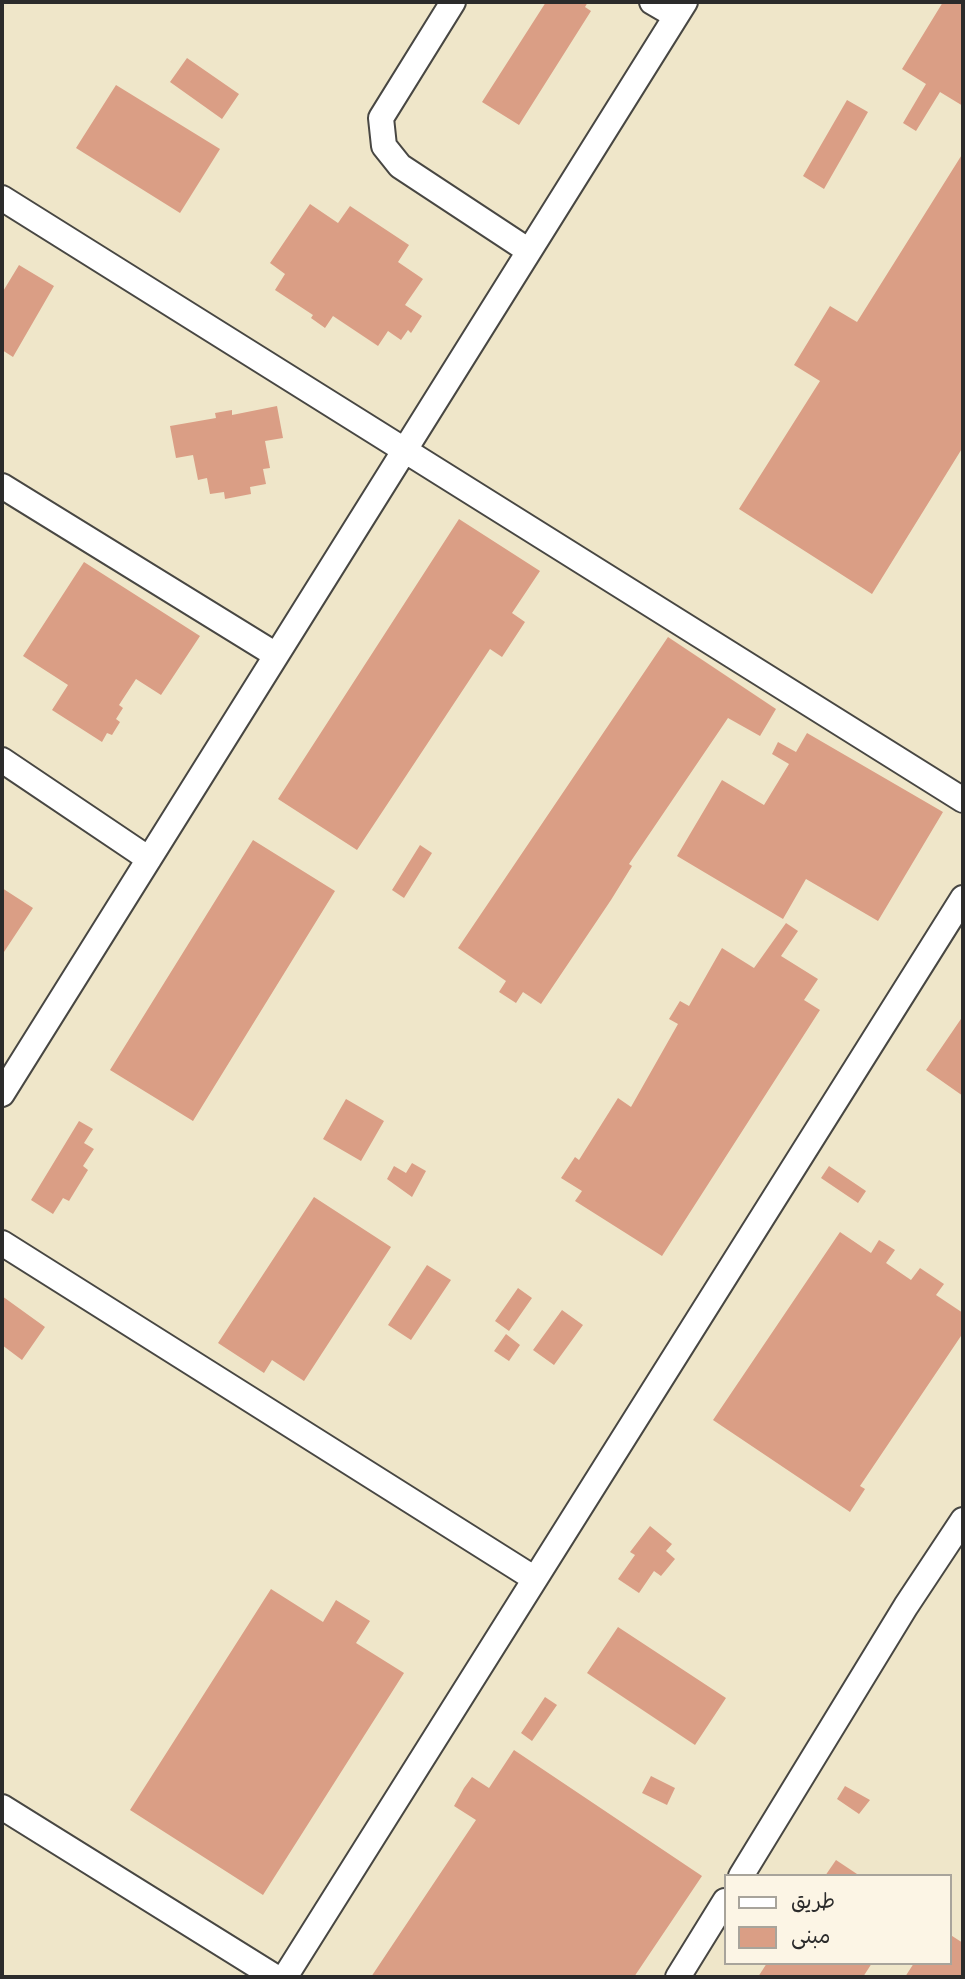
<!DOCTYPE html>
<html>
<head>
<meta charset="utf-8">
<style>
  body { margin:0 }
  #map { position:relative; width:965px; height:1979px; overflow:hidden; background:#efe6c9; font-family:"Architects Daughter","Playpen Sans Arabic",sans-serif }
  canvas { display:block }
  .frame { position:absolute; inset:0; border:4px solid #2b2b2b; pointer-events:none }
  .legend { position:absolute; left:724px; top:1874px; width:228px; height:91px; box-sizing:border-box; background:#fcf5e5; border:2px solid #a8a49b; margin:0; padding:9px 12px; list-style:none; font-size:21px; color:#2b2b2b }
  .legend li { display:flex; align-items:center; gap:14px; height:35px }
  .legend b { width:35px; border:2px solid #a8a49b }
</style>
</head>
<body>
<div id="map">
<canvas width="965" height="1979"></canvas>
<div class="frame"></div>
<ul class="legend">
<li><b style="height:9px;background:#fff"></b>طريق</li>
<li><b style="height:19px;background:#da9e85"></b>مبنى</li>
</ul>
</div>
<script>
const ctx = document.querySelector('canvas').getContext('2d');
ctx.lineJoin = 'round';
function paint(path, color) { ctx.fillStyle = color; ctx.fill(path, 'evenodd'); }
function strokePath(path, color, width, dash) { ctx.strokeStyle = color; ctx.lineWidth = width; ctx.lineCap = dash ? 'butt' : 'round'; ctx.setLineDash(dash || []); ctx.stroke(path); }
paint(new Path2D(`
  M546,2H588L585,7L591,11L519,125L482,102Z
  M943,2H963V106L940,92L916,131L903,123L926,84L902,69Z
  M187,58L239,94L222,119L170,82Z
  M116,85L220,149L180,213L76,148Z
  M847,100L868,112L824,189L803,176Z
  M963,153V447L872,594L739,509L820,381L794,365L830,306L857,322Z
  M310,204L338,223L350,206L409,245L398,262L423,279L405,305L422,316L411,333L408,330L401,340L388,331L378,346L333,316L325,328L311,318L313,315L275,290L285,274L270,263Z
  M19,265L54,286L13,357L2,350V293Z
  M277,406L283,438L265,441L270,468L263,469L266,484L250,487L251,494L225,499L224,492L210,494L207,478L198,480L193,455L176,458L170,426L216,418L215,413L232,410V415Z
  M459,519L540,571L512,613L525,622L502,657L490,649L357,850L278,799Z
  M84,562L200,636L161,695L136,679L119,705L123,708L116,719L120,722L112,735L107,733L102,742L52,710L68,685L23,656Z
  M668,637L776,709L760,736L728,718L629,864L632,866L611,900L541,1004L523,992L516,1003L499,992L506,981L458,948Z
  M807,733L943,812L878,921L806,879L783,919L677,856L722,780L764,805L789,764L772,754L778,742L796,752Z
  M253,840L335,891L193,1121L110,1070Z
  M420,845L432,853L404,898L392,890Z
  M2,888L33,908L2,955Z
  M786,923L798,931L781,956L818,979L804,1000L820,1010L662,1256L575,1201L582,1191L561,1178L575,1157L579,1160L618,1098L631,1107L678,1024L669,1019L680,1001L689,1006L722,948L754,968Z
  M963,1016V1096L926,1070Z
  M346,1099L384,1121L361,1161L323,1139Z
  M79,1121L93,1129L84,1143L94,1149L83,1166L88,1170L69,1201L63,1198L53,1214L31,1200Z
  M412,1163L426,1171L412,1197L387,1179L394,1166L406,1173Z
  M829,1166L866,1191L858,1203L821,1178Z
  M314,1197L391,1247L304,1381L272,1360L264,1373L218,1343Z
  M840,1232L871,1253L879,1240L895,1250L886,1263L911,1280L920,1268L944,1284L936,1295L963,1313V1333L860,1486L865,1489L850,1512L713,1420Z
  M427,1265L451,1280L411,1340L388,1325Z
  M518,1288L532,1298L509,1331L495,1321Z
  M2,1296L45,1327L22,1360L2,1345Z
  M562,1310L583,1325L554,1365L533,1350Z
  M506,1334L520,1345L509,1361L494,1351Z
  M650,1526L672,1544L666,1551L675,1559L661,1576L654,1571L639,1593L618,1579L635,1555L630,1552Z
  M271,1589L323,1622L336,1600L370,1621L356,1643L404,1673L263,1895L130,1810Z
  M618,1627L726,1698L695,1745L587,1673Z
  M545,1697L557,1705L532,1741L521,1733Z
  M514,1750L702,1876L634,1977H371L476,1820L454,1806L464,1788L472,1777L489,1788Z
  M651,1776L675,1788L667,1805L642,1793Z
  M845,1786L870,1800L859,1814L837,1799Z
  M836,1860L860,1876H825Z
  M949,1934L963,1943V1977H905L914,1963H949Z
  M767,1963H872L863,1977H758Z`), '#da9e85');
const minor = new Path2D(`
  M453,2L381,118L384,146L400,166L529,251
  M652,2L676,16
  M2,198L963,800
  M2,486L276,655
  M2,760L149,859
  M2,1094L685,2
  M2,1243L535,1579
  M2,1807L275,1977
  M741,1876L906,1606L963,1520
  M285,1977L963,898
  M678,1977L725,1901`);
strokePath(minor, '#484743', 28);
strokePath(minor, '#fff', 24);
</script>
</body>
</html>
